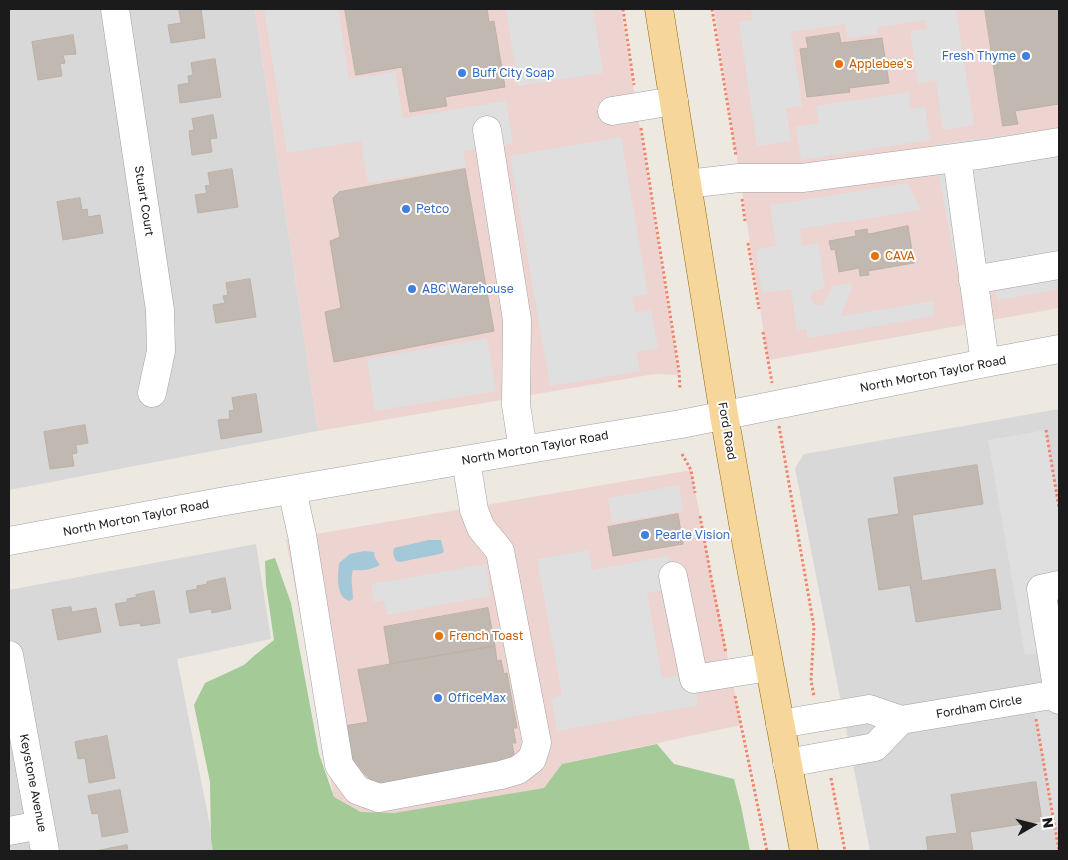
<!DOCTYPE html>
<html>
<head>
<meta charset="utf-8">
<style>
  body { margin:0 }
  #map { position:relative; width:1068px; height:860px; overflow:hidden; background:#ede9e1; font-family:"Golos Text",sans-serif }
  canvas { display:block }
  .frame { position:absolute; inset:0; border:10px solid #1b1b1b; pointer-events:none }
  .north { position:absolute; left:1008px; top:800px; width:50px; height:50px; -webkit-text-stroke:4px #fff; paint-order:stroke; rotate:82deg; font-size:14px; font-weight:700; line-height:20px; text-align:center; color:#1b1b1b }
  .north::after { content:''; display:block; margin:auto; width:18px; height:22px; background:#1b1b1b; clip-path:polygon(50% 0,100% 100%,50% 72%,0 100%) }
</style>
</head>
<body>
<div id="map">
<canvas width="1068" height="860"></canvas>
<div class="frame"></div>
<div class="north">N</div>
</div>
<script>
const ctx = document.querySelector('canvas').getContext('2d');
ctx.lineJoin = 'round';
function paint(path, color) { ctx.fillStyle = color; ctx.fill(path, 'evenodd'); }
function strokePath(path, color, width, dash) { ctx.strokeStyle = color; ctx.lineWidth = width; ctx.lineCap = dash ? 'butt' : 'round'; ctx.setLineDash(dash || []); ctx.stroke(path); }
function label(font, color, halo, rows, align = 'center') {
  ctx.font = font + ' "Golos Text",sans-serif'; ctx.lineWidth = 4; ctx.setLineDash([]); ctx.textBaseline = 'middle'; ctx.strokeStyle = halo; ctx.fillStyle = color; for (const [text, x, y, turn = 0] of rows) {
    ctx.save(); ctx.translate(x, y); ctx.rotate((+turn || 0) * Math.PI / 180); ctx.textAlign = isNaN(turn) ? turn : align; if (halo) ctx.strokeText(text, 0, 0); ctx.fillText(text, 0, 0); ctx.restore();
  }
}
paint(new Path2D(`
  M9,9H255L318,431L9,490Z
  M1059,409V851H870L795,468L804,454Z
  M256,544L271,639L177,659L215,851H9V590Z`), '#d9d8d8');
paint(new Path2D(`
  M255,9H621L679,375L655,374L318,431Z
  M714,9H1059V308L768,360Z
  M691,470L741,725L562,764L544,788L394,813L361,812L334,797L286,539Z`), '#edd4d0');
paint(new Path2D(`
  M275,558L291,603L319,754L334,797L361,812L394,813L544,788L562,764L657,744L674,764L734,779L741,806L750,851H213L211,839L210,782L194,705L205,683L244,665L255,655L274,640L266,585L265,561Z`), '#a3ca97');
paint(new Path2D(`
  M264,9H338L349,79L395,72L403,118L506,101L513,143L463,151L466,167L368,183L361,141L287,153Z
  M506,9H593L603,73L518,86Z
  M751,9H956L974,125L943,130L936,80L918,83L910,31L927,29L926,20L877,27L878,34L847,38L845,24L791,32L802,106L786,108L791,141L757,146L739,22L752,20Z
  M909,92L911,109L925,107L930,140L801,160L796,127L819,123L816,106Z
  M1059,128V289L998,300L994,287L961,292L933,145Z
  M621,137L648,294L632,297L635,313L651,310L658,348L636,352L640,371L550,386L510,156Z
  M908,183L921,210L800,229L802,246L818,243L825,288L814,291L810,298L815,305H823L832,286L853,283L841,316L933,301L935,316L807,338L806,329L797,330L791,289L762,293L756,250L776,246L770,205Z
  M487,338L496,391L375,411L367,359Z
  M1046,430L1059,508V669L1051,651L1025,655L988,440Z
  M679,485L683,511L612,523L608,498Z
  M589,550L592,570L668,556L674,588L647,593L662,678L692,673L698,705L557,731L551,698L562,695L537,559Z
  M486,564L489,581L488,582L490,596L387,615L384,600L374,602L371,584Z
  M1059,705V851L1034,710Z`), '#dfdfdf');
paint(new Path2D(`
  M429,540H441L444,552L440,554L400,562L396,561L393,554L394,548Z
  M364,551L374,552C374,557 376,560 380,565C371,570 362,571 353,570C350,576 353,591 353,599L349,601C335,596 338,574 339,563L350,554Z`), '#a3c9d9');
const building = new Path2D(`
  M179,9H201L205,38L171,43L168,25L181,23Z
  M345,9H487L489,22L494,21L505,87L445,97L447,106L410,112L402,67L356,75Z
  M985,9H1059V104L1015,111L1018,124L1003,126Z
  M839,33L841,43L882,38L889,83L849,88L850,92L807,97L800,49L808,48L806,38Z
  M73,35L76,54L63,55L65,63L60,64L62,76L38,80L32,42Z
  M215,59L221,97L180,103L178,85L189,83L188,76L193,75L191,63Z
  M213,115L217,138L210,139L212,152L192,155L189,131L194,130L192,119Z
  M232,169L238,207L198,213L195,195L207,193L205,186L210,185L208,173Z
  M465,169L494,331L334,362L325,312L341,308L330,241L340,237L333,198L339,192Z
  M80,198L82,210L87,209L88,217L100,215L103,233L63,240L57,202Z
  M908,226L914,263L868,271L869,275L860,276L859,268L839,272L835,249L831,250L829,241L856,236L855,231L867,229L868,234Z
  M250,279L256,317L216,323L213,305L225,303L223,296L228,295L226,283Z
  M256,394L262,432L221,439L218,420L230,419L229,411L234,410L232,398Z
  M85,425L88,443L76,445L77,453L72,454L74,466L50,469L44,432Z
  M977,465L983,504L912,515L922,581L995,569L1001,609L916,622L910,585L879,590L868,519L899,514L894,478Z
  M678,514L683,544L613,556L608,527Z
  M225,578L231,609L212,613L211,609L190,613L186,591L197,589V586L207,584V582Z
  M154,591L160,623L141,626L140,623L120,626L115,604L127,602V599L137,597L136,595Z
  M71,607L72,612L96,608L101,632L58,640L52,610Z
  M488,608L495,646L390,664L384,627Z
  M495,646L497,661L501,660L504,674L507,673L517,728H513L516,743H512L514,754L500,764L378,786L350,761L344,726L368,722L358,670Z
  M107,736L115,778L89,783L85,758L78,759L75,742Z
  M1036,782L1042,821L970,832L973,851H928L926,837L957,833L951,795Z
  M120,790L128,832L102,837L98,813L92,814L88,796Z
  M127,845L128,851H96Z`);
paint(building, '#c1b8b1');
strokePath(building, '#bdb1a4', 1);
const minor = new Path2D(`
  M115,9L160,310L161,351L152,393
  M612,111L674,101
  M487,130L517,320L516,405L523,450
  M957,158L985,363
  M687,184L739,178H802L985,154L1059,142
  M973,280L1059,265
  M292,490L302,535L339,765L357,790L379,798L501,775L518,770L532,759L537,743L500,551L481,528L474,510L466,460
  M9,541L220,502L523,450L681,424L985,363L1059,349
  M673,576L694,679L769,667
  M1059,585L1041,589L1059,700
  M9,655L45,851
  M901,720L1058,694
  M780,724L869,709L901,720L875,747L787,763
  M9,831L40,825`);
const major = new Path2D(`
  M659,9L724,415L747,546L804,851`);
strokePath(minor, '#a2a2a2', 29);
strokePath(major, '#8c6906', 29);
strokePath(new Path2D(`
  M623,9L634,85
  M712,9L736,156
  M641,128L679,371L680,390
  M742,199L745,221
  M748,243L759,309
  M763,332L772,383
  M779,426L814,627L811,681L814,696
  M1046,430L1059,508
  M682,454L691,470L695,493
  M700,516L711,577L726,653
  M735,696L767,851
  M1036,719L1059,851
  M831,778L845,851`), '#f3836b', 3, [2.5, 2.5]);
strokePath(minor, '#fff', 28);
strokePath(major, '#f7d69b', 28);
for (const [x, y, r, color] of [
  [1026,56,5,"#3f7fe0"],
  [839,64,5,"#e8710a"],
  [462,73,5,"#3f7fe0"],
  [406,209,5,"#3f7fe0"],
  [875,256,5,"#e8710a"],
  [412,289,5,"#3f7fe0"],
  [645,535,5,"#3f7fe0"],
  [439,636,5,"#e8710a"],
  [438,698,5,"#3f7fe0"]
]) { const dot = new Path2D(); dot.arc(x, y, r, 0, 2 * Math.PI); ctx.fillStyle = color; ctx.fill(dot); strokePath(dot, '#fff', 2); }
label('12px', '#366cbe', '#fff', [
  ["Fresh Thyme",1016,56,"right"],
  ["Buff City Soap",472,73],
  ["Petco",416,209],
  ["ABC Warehouse",422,289],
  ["Pearle Vision",655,535],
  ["OfficeMax",448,698]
], 'left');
label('12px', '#c56008', '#fff', [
  ["Applebee's",849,64],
  ["CAVA",885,256],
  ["French Toast",449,636]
], 'left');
label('12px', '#1b1b1b', '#fff', [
  ["Stuart Court",144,201,81],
  ["North Morton Taylor Road",933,374,-11],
  ["Ford Road",727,431,80],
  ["North Morton Taylor Road",535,448,-10],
  ["North Morton Taylor Road",136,518,-11],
  ["Fordham Circle",979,707,-10],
  ["Keystone Avenue",33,783,79]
]);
</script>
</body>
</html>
